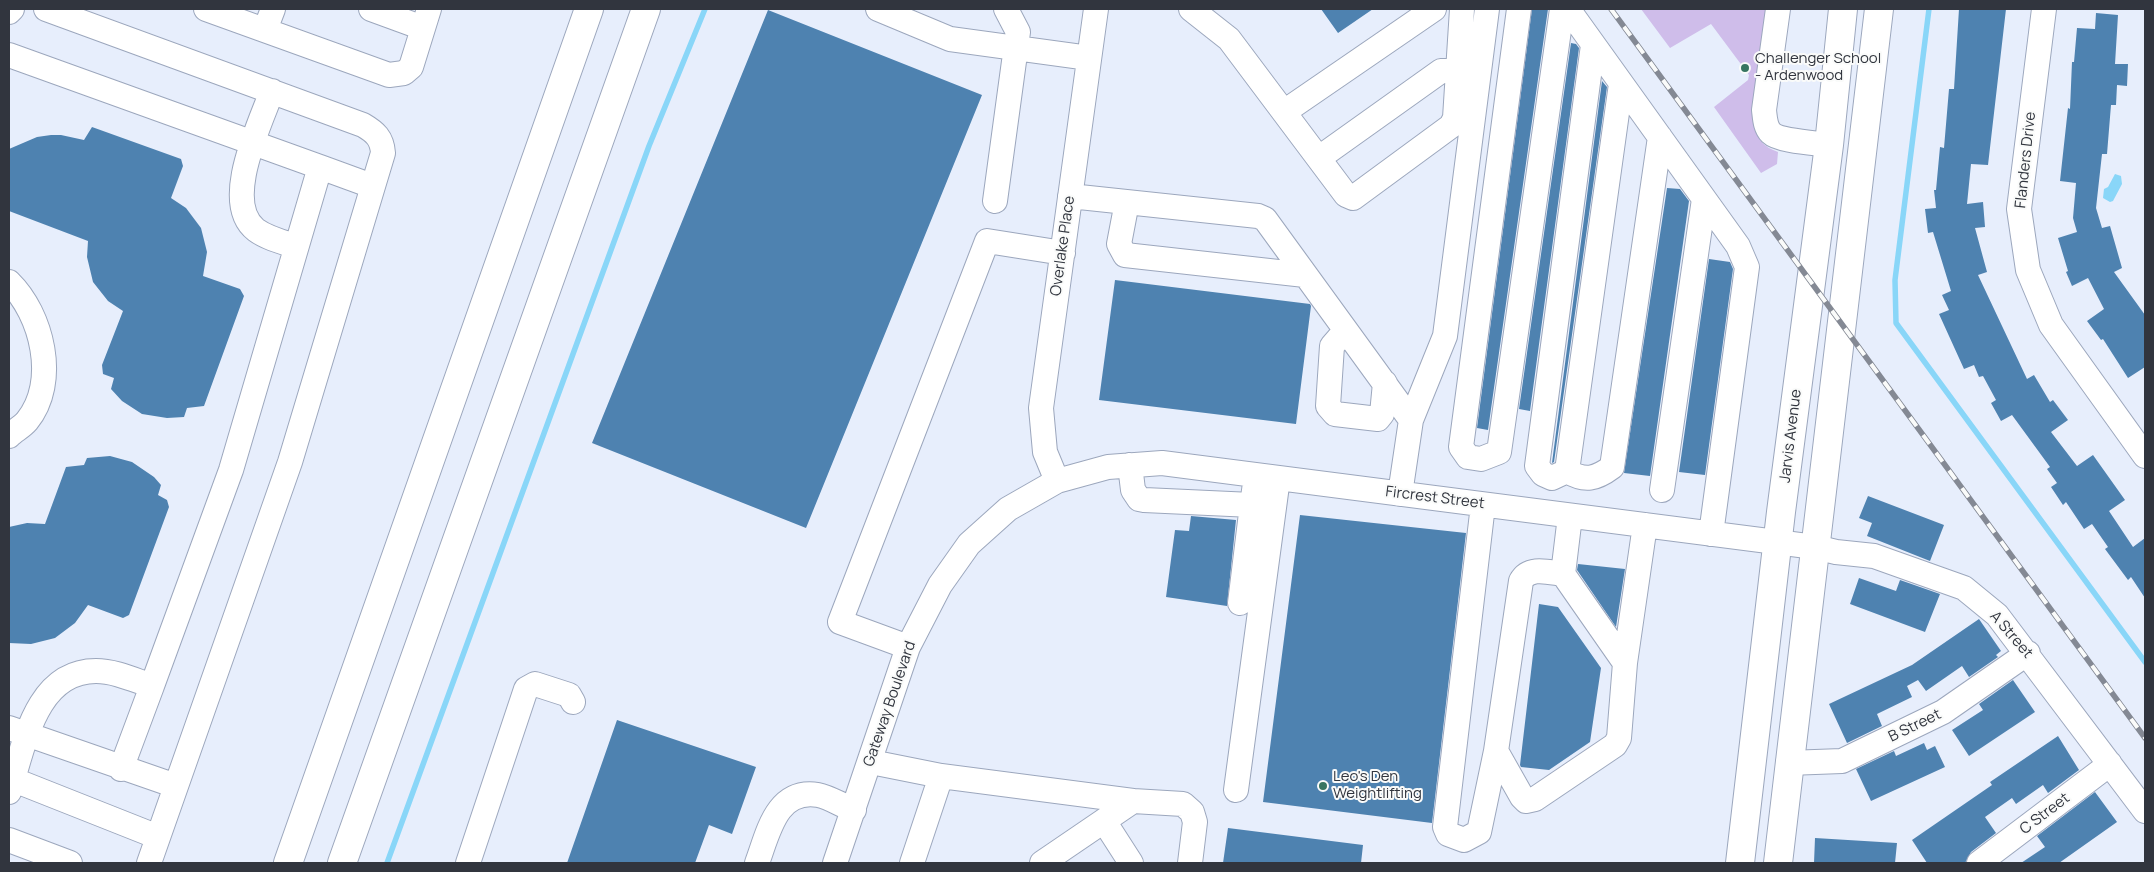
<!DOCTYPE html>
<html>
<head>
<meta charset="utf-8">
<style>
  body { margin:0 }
  #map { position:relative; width:2154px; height:872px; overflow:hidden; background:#e7eefc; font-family:Manrope,sans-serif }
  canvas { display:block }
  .frame { position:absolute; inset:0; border:10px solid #31353e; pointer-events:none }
</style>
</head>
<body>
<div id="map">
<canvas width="2154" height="872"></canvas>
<div class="frame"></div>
</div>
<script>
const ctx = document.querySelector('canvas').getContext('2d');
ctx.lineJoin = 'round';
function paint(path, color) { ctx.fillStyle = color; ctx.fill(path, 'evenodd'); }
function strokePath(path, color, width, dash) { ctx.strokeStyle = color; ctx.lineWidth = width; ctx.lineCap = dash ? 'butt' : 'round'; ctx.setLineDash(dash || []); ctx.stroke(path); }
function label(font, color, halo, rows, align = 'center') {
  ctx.font = font + ' Manrope,sans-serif'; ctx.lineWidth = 4; ctx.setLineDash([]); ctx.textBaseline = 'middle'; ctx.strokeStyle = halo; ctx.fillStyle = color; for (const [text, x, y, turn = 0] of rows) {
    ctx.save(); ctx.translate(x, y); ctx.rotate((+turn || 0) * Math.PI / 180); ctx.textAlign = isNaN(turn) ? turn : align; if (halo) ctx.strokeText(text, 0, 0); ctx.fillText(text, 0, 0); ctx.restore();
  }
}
paint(new Path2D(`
  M1641,9H1767L1754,127C1759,141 1764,147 1778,152L1777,164L1761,173L1714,107L1748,80L1749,75L1711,24L1670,48Z`), '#cfbdea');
paint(new Path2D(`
  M2115,174L2121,176L2122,184L2113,201L2110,202L2103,198L2104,189L2108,187Z`), '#89d6f8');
strokePath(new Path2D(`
  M1929,9L1895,280L1896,323L2145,662
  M387,863L649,146L705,9`), '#89d6f8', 5.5);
paint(new Path2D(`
  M1321,9H1373L1338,33Z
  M1532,9H1548L1488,430L1477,428Z
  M1959,9H2006L1988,165L1971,164L1967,204L1983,202L1985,227L1975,228L1987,272L1978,275L2027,379L2034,375L2050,402L2053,400L2068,420L2051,432L2077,466L2093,455L2125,500L2109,511L2133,547L2145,538V598L2131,577L2128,580L2105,549L2108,547L2092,524L2084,529L2066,502L2063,505L2051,487L2057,483L2047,469L2050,467L2012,415L2001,421L1991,403L1996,400L1983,376L1979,377L1974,365L1964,369L1939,314L1949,310L1942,295L1951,291L1933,232L1928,233L1925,209L1936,208L1934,190H1936L1940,147L1944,148L1949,89H1954Z
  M768,10L982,95L806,528L592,443Z
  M2096,13L2118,15L2115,64H2128L2127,86L2117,85L2116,105H2111L2107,154H2102L2096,208L2102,228L2110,226L2122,268L2114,272L2145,315V367L2128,378L2103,339L2101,340L2087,321L2104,309L2088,278L2072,286L2066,272L2068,271L2058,238L2077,232L2073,218L2076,183L2060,181L2068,108L2070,109L2072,62H2074L2077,28L2095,29Z
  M1571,43L1576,44L1579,48L1530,411L1519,409Z
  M1602,81L1607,87L1554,462L1552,463Z
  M92,127L181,159L183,166L171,198L186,208L201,228L207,252L203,276L240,289L244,296L204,406L187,408L184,417L167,418L142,414L122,401L111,389L114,378L103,374L102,365L123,311L108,301L93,282L87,257L88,241L9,211V149L37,137L51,135H61L84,140Z
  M1667,188L1680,189L1689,201L1650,476L1624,473Z
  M1709,259L1730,262L1733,269L1705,475L1679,472Z
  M1115,280L1310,304L1311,306L1296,424L1099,400Z
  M110,456L132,462L154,477L161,485L158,495L167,500L169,507L129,615L123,618L88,605L75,623L55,638L31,644L9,643V527L27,523L45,524L66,467L84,465L87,458Z
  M1868,496L1944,525L1930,561L1867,536L1872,523L1859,518Z
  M1300,515L1466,533L1432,823L1263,802Z
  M1191,516L1236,520L1227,606L1166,597L1175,530L1189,531Z
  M1578,564L1625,569L1616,627L1577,570Z
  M1859,578L1896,591L1900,580L1940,594L1925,632L1850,604Z
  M1539,604L1558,607L1601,668L1590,742L1549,770L1521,767L1520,765Z
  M1979,619L2001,651L1996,655L1998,657L1969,677L1962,666L1926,691L1918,680L1907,686L1912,697L1877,714L1882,726L1847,743L1829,704L1912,665Z
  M2013,680L2035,712L1969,756L1952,730L1983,710L1979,704Z
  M617,720L756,767L732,834L709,825L695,863H567Z
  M2058,736L2079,770L2048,793L2043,785L2016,804L2012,798L1985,817L1996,833L1971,852L1965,863H1927L1912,840L1992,785L1990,782Z
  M1924,743L1927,750L1935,746L1945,767L1871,801L1856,769L1894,751L1896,756Z
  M2095,792L2117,822L2059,863H2021L2045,847L2037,836Z
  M1228,828L1363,845L1361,863H1223Z
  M1815,838L1897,843L1895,863H1814Z`), '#4e82b0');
const minor = new Path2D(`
  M46,9L363,125C375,132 382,138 383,153L290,462L149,863
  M206,9L389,75L404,73L411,67L429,9
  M371,9L423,28
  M878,9L950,39L1089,58
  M1191,9L1229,39L1346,195L1353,198L1451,126L1455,118L1462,9
  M1519,9L1461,447L1468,457L1481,459L1499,452L1562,9
  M1568,9L1738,246L1747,267L1711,534
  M1778,9L1764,110C1765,118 1765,127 1771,133C1779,141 1816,143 1829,145
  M2044,9L2019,209L2028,270L2051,325L2145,456
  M9,12L12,9
  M265,30L273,9
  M1593,45L1537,466L1543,474L1552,478L1567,471L1621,84
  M9,55L320,167L231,470L152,686C134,680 115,671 96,671C35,671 24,747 9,792
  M272,91C260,124 221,203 256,230C267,238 282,242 295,246
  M1284,112L1434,9
  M1319,158L1441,71L1474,70
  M320,167L372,186
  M1070,196L1258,216L1265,219L1411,420
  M995,201L1018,32L1006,9
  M1127,202L1119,244L1125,255L1305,275
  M9,282C42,314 59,382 27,421C22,427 14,431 9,436
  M1345,331L1332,346L1328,406L1335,414L1378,419L1382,414L1385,383
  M1130,465L1133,490L1139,499L1144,500L1252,505L1256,476
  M1567,471C1585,482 1596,479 1612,467L1660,137
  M1057,481L1045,452L1041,408L1096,9
  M1662,490L1704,199
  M1400,494L1411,420L1445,336L1487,9
  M1483,505L1445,827L1448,834L1464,840L1479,832L1496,751
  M1563,574C1548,572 1529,566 1521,581L1496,751L1522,797L1526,801L1535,799L1615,745L1619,738L1625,663L1563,574L1570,516
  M1240,603L1252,505
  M908,647L840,622L987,241L1063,253
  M1625,663L1645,525
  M9,728L176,786
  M871,762L941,776
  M1788,763L1842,761L1943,712L2028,653
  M121,769L152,686
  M9,778L158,837
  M1236,790L1278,478
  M1104,821L1131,863
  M9,840L70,863
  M468,863L526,689L535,684L569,695L573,702
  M757,863C768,834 776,788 818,795C829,797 843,806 854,810
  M835,863L908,647L940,585L969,544L1008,509L1057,481L1108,467L1162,463L1815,547L1836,552L1874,556L1964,588L1997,615L2145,811
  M912,863L941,776L1133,801
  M1042,863L1133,801L1183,804L1192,812L1195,822L1190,863
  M1979,863L2110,764`);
const major = new Path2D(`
  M1740,863L1781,512L1829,145L1843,9
  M1778,863L1879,9`);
const highway = new Path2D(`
  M288,863L589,9
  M342,863L646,9`);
strokePath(minor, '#9ca7bd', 26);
strokePath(major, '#9ca7bd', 30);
strokePath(highway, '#9ca7bd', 30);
strokePath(minor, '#fff', 24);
strokePath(major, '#fff', 28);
strokePath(highway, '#fff', 28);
const rail = new Path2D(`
  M1611,9L2145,738`);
strokePath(rail, '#848994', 5.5);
strokePath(rail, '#fafbfa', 4, [11]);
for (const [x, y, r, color] of [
  [1745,68,5,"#377561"],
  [1323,786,5,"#377561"]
]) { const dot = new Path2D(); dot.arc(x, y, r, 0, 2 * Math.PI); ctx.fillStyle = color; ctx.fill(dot); strokePath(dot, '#fafbfa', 2); }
label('15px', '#31353e', '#fafbfa', [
  ["Challenger School",1755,59],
  ["- Ardenwood",1755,76],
  ["Leo's Den",1333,777],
  ["Weightlifting",1333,794]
], 'left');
label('15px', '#31353e', '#fafbfa', [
  ["Flanders Drive",2026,160,-84],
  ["Overlake Place",1063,246,-82],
  ["Jarvis Avenue",1791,436,-83],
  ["Fircrest Street",1435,498,7],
  ["A Street",2011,635,49],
  ["Gateway Boulevard",890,704,-71],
  ["B Street",1915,726,-26],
  ["C Street",2045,814,-37]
]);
</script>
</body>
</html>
